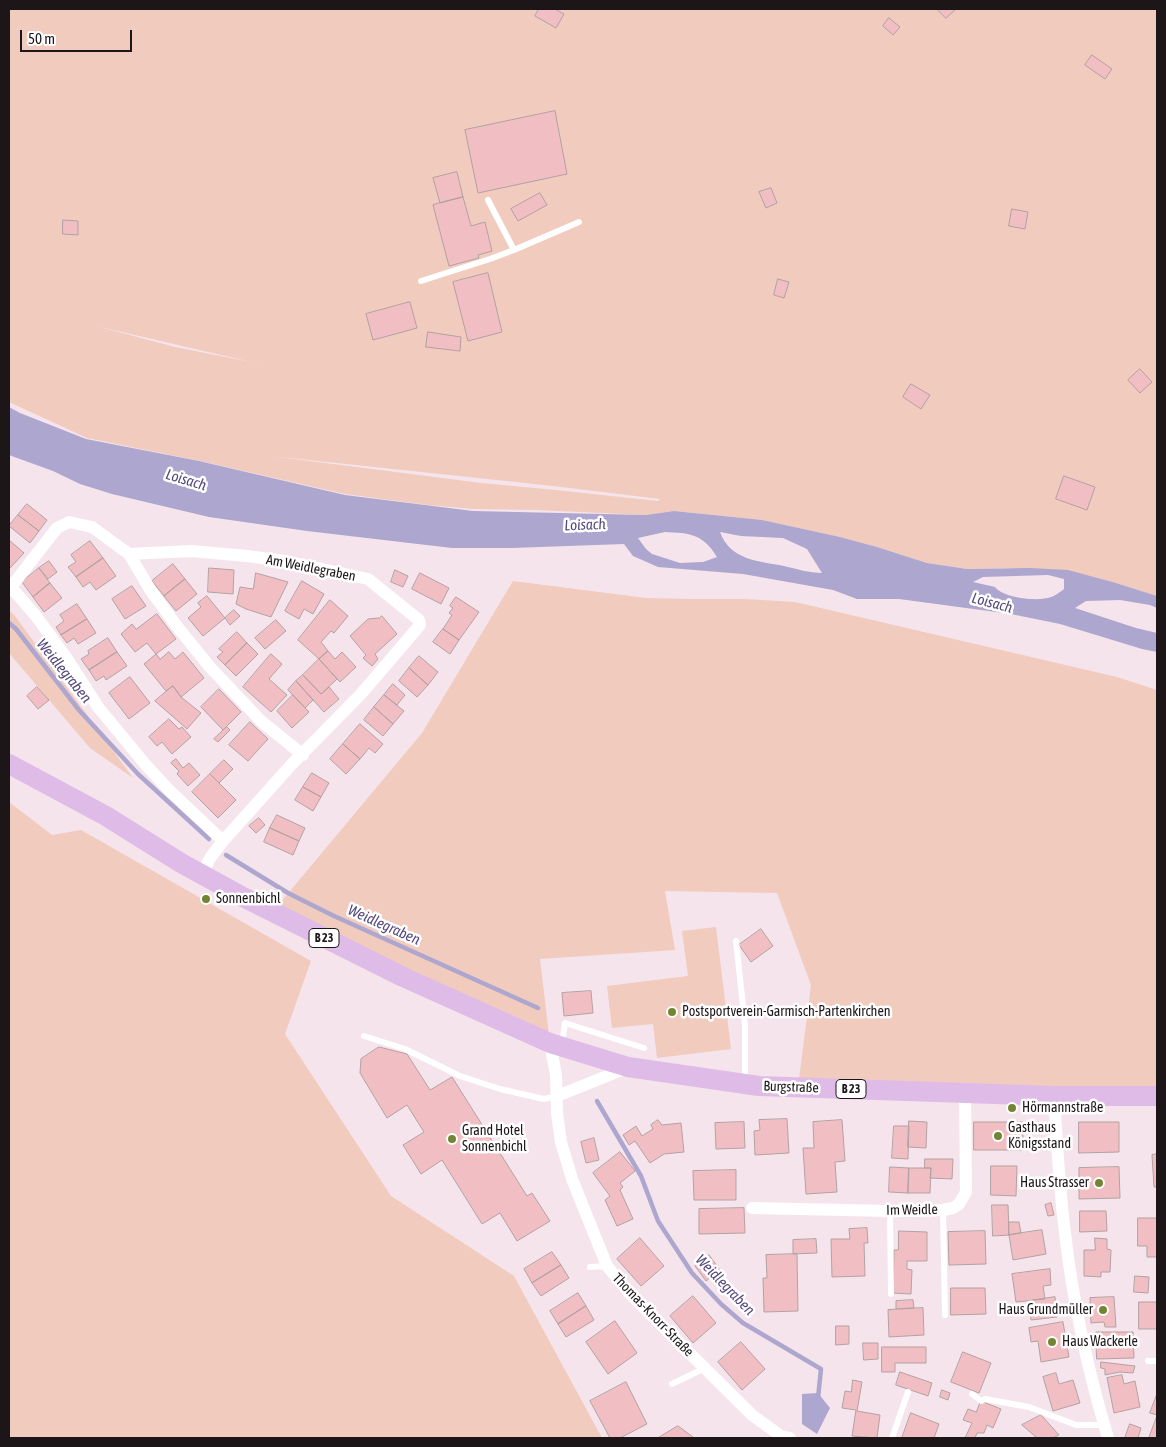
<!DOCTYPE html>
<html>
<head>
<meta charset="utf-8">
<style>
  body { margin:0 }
  #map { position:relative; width:1166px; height:1447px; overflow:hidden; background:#f5e4ec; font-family:"Asap Condensed",sans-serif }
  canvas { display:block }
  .frame { position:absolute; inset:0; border:10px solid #1c1619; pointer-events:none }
  .scale { position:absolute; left:20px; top:30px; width:112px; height:22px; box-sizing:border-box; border:2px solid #1c1619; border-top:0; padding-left:6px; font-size:15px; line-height:18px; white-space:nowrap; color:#1c1619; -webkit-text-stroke:4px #fff; paint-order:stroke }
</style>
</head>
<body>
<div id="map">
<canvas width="1166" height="1447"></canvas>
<div class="frame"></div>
<div class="scale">50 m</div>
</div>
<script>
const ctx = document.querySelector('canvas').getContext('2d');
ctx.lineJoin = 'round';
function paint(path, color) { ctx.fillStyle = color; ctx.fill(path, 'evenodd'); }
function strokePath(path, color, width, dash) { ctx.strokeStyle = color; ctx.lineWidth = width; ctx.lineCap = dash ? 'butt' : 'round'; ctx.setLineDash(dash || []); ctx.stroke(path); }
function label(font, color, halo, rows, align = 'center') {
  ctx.font = font + ' "Asap Condensed",sans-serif'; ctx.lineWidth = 5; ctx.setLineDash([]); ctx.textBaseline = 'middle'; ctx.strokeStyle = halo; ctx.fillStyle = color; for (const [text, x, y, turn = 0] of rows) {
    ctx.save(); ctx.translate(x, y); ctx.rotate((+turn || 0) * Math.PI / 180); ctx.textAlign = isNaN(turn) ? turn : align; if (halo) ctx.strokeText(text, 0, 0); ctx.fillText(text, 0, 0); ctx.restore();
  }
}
paint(new Path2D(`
  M9,9H1157V596L1116,583L1007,568L967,569L927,563L877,547L840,537L761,520L674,511L646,515L536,510L474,509L428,505L345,494L200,461L87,438L9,402ZM96,326L260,364H261L175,347ZM271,456L553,486L660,499L658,501L556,490L481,483Z
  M513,581L646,598L692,599H745L795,602L1117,677L1157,690V1096L798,1087L811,985L777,893L665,891L675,950L540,959L550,1043L301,927L280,903L422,733Z
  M9,610L15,616L133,778L90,748L9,653Z
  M9,802L52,835L81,830L311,961L285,1034L391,1196L514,1276L602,1438H9Z
  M716,927L731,1049L657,1058L653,1024L612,1028L607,986L688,976L682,931Z`), '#f1cbbe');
paint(new Path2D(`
  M9,407L20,413L86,439L199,461L345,495L473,511L646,515L674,511L762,520L840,537L877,547L927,563L967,569L1030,568L1068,570L1116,583L1157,596V608L1150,605L1120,600L1086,601L1075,608L1136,628L1157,633V652L1142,649L1060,624L1011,614L899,599H857L833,590L743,574L658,567L633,556L624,544L512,548H452L307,531L209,517L112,494L80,484L53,471L9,455ZM665,532C690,533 703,534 717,557L703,562L680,563L652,554L646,549L638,538ZM720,532L741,536L783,538L807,549L822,573C809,573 797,569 784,566C758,561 730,560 720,532ZM1048,575L1064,579V589C1060,592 1055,596 1051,597C1038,602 1003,598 995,587L973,582L983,577Z
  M818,1393L830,1408L817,1434L802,1424V1394Z`), '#ada6ce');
strokePath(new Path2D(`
  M9,623L16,629L79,710L138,774L209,839
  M226,855L288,893L334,916L538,1008
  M597,1101L641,1176L658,1221L692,1273L721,1304L743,1323L821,1369L818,1398`), '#ada6ce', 4.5);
const building = new Path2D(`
  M539,9H555L564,14L556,28L535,16Z
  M937,9H956L946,18Z
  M889,18L900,27L893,35L883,26Z
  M1092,55L1112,69L1105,79L1085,65Z
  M555,111L567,174L478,193L465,130Z
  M457,172L463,197L440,203L433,178Z
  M771,188L777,203L766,208L759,192Z
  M540,193L547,205L518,221L511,209Z
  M463,197L471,226L485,222L492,251L478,255L479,258L449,266L433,205Z
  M1012,209L1028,212L1025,229L1009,226Z
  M63,220L78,221V235L63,234Z
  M488,273L502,332L468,341L453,282Z
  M778,279L789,282L784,298L774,295Z
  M410,302L417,328L373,340L366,314Z
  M428,332L461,337L460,351L426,347Z
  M1140,369L1152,382L1140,393L1128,380Z
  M911,384L930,395L921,409L903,397Z
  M1064,476L1095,487L1087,510L1056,499Z
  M27,504L47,520L39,531L18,515Z
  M18,515L39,531L30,543L9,526Z
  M9,540L24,553L10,568L9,567Z
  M90,541L103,558L76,577L68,567L76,562L71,555Z
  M103,558L116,576L96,590L90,582L83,587L76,577Z
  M49,561L57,572L48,579L39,568Z
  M173,564L185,579L164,596L152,581Z
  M39,568L50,583L33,597L22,582Z
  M209,568L234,570L233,594L208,592Z
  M395,570L408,576L403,587L391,582Z
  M256,573L288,582L271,617L246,609L236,604L240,587L253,589Z
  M420,573L449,588L441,604L412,589Z
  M185,579L197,594L176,611L164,596Z
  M302,581L324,594L313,614L304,609L299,619L285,611Z
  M50,583L62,598L44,612L33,597Z
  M132,586L146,606L125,619L112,599Z
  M207,596L225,618L203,636L188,618L201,607L198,603Z
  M456,597L479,612L459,640L443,629L452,615L449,613L453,608L450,606Z
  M330,600L348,616L334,633L331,631L321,642L328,651L319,659L298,640Z
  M77,604L87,619L61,635L56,627L64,621L60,615Z
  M234,610L240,616L230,625L225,618Z
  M157,614L176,639L156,654L147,643L135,652L121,634L132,624L136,629Z
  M382,616L397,634L375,654L378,659L372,666L363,658L366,655L350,636L368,619L379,618Z
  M87,619L96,633L78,644L74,638L67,643L61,635Z
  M276,620L286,631L265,649L255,638Z
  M443,629L459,640L450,654L433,642Z
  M237,632L247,643L225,665L217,657L223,652L219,649Z
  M108,638L117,652L89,670L81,659L89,654L88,651Z
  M247,643L258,654L236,676L225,665Z
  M328,651L335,659L342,652L356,667L340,682L319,659Z
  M117,652L127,666L106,680L104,676L96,681L89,670Z
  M169,652L175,659L183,652L204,678L181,697L173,686L166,691L144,664L156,654L160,659Z
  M271,654L282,664L269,679L287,695L271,712L243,687Z
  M419,656L438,672L428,685L409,668Z
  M319,659L337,679L321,694L303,675Z
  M409,668L428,685L417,697L399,681Z
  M303,675L321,694L329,687L339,699L324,712L296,681Z
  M130,677L150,703L129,719L109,693Z
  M296,681L313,700L305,708L288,690Z
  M393,684L405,695L397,705L384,695Z
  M173,686L181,697L201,713L187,729L155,701Z
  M37,687L49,700L38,709L27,696Z
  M219,689L241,712L223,730L201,707Z
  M293,695L309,712L292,728L277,711Z
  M384,695L404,711L393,724L374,707Z
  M374,707L393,724L383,736L364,720Z
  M169,719L179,729L182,727L191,737L172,754L162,742L157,746L149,737Z
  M250,722L268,739L248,761L229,745Z
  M360,724L383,744L375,753L369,748L360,759L343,744Z
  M227,727L230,730L218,742L214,739Z
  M343,744L360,759L346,774L330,759Z
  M176,759L183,768L189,763L200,775L188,786L177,774L179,771L171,763Z
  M224,760L233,769L219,783L210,774Z
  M312,773L329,783L321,797L303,787Z
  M210,774L236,800L218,818L192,792Z
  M303,787L321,797L313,811L295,800Z
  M277,815L305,828L299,841L270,828Z
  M259,818L265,825L256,833L249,826Z
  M270,828L299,841L293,855L264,842Z
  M761,929L773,946L751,962L739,945Z
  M591,991L593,1013L564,1016L562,993Z
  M379,1047L407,1054L430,1090L452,1077L527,1196L532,1193L550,1221L517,1241L500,1213L482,1224L442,1160L421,1174L403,1145L424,1132L407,1105L387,1118L360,1073L361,1059Z
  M787,1119L789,1153L755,1155L754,1131L760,1130L759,1120Z
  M658,1120L662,1125L681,1123L684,1152L664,1154L650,1163L635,1141L629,1145L623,1135L636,1126L642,1136L653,1129L651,1125Z
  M842,1120L845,1161L835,1162L837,1192L806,1194L803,1148H814L813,1122Z
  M909,1121L927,1122L926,1148L908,1147Z
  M744,1122L745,1148L716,1149L715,1123Z
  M974,1122H1023V1150H974Z
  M1079,1122H1119V1152L1079,1153Z
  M894,1126H909L908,1159L892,1158Z
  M594,1138L599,1160L586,1163L581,1142Z
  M620,1152L635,1171L620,1183L623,1187L620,1190L633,1219L617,1226L605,1200L610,1196L593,1173Z
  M1157,1154V1187H1154L1152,1155Z
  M925,1159H953L952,1179L930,1178L931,1168H925Z
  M991,1166H1017L1016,1196L991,1195Z
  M890,1167L909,1168L908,1193L889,1192Z
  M1119,1167L1120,1198L1079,1199V1168Z
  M909,1168H931L930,1193H908Z
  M736,1170V1200H694L693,1171Z
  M1051,1203L1054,1215L1048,1216L1045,1205Z
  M992,1205H1008L1009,1235L993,1236Z
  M744,1208L745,1233L699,1234V1209Z
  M1080,1211H1106L1107,1231L1080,1232Z
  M1138,1218H1157V1257H1147V1246H1138Z
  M1009,1222H1019L1021,1233L1009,1235Z
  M867,1228L868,1243H864L865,1276L832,1277L831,1239H850L849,1229Z
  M1042,1230L1046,1254L1013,1260L1009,1235Z
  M899,1231L927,1232V1261H907V1269L912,1270L911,1294L893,1293L894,1250H898Z
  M985,1231L986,1264L949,1265L948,1232Z
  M640,1238L664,1266L641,1286L617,1259Z
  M1095,1238L1107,1239V1249L1111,1250L1110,1272H1101V1277L1084,1276V1250H1095Z
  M816,1239L817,1253L793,1254V1240Z
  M552,1252L561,1265L532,1283L524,1269Z
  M797,1254L798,1311L764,1312L763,1278H767L766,1255Z
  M709,1255L720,1270L706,1281L695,1266Z
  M561,1265L569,1278L541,1296L532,1283Z
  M1050,1269L1051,1285L1043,1286L1045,1299L1016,1302L1012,1274Z
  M1135,1276L1149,1277L1148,1293L1134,1292Z
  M951,1288H985L986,1314L951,1315Z
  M578,1293L586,1306L558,1324L550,1311Z
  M693,1296L716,1323L693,1343L670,1316Z
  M1055,1297L1057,1317L1031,1320L1029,1301Z
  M1114,1297L1116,1327H1105L1104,1322L1091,1323L1090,1298Z
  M913,1300L914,1308L896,1309V1301Z
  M1139,1302H1157V1329H1139Z
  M586,1306L594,1320L566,1337L558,1324Z
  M923,1308L924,1335L889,1337L888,1310Z
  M615,1321L637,1353L608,1374L586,1342Z
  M1063,1322L1069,1357L1041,1362L1038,1341L1031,1342L1029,1328Z
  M836,1326H849V1344L836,1345Z
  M1096,1332H1133L1134,1358L1097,1359Z
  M741,1342L765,1369L742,1390L718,1362Z
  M863,1343H878V1359L864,1360Z
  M882,1347H926V1363H895V1372H882Z
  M963,1352L991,1363L979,1393L951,1382Z
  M1101,1362L1135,1366L1133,1373L1120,1372L1105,1375V1369L1101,1368Z
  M900,1372L932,1383L928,1396L896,1385Z
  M1056,1373L1059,1384L1073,1380L1080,1403L1053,1411L1043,1377Z
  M1122,1375L1124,1384L1135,1381L1140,1407L1114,1413L1107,1378Z
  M853,1380L862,1382L857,1411L880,1415L877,1438L852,1436L856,1410L842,1408L845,1391L851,1392Z
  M626,1382L647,1424L620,1438H610L590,1401Z
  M942,1390L950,1393L948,1400L940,1397Z
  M1157,1394V1415L1150,1413Z
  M981,1401L1001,1409L993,1428L987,1425L984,1433H977L975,1438H965L972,1423L963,1420L968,1409L976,1412Z
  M911,1413L939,1424L934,1438H902Z
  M1041,1415L1059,1435L1053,1438H1037L1022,1425Z
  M1157,1416V1438H1149Z
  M1130,1424L1141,1428L1138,1438H1125Z
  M678,1426L693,1437L692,1438H658Z`);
paint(building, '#f1bfc3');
strokePath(building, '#b3a1a2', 1);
strokePath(new Path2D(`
  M514,250L579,222
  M421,281L490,259L514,250L488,200
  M736,941L745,1025V1082
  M364,1036L405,1049L460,1076L500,1089L544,1099L557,1096
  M562,1044L565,1023L644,1048
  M943,1210L945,1315
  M890,1211L891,1294
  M590,1267L607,1266
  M1148,1361H1157
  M672,1384L705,1368
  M972,1394L981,1401L985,1399L1029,1407L1076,1425H1104
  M892,1438L908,1392`), '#fff', 6);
strokePath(new Path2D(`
  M129,554L151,591L176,625L209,666L261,721L303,755
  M9,585L36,616L68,660L98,707L145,764L169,790L223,841
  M11,587L57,528L69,522L92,527L129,554L191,551L247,556L285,561L368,579L419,620L420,625L361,694L292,764L223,841L210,858L202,875
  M550,1043L556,1075L557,1113L561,1142L572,1179L607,1266L632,1296L752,1415L781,1436L790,1438
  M557,1096L627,1068
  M1054,1096C1057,1142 1059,1188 1065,1233C1073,1303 1088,1371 1108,1438
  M752,1208L890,1211L943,1210L953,1208L959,1204L966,1192L965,1093`), '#fff', 12);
strokePath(new Path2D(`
  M9,764L106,816L181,863L243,897L403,977L550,1043L628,1067L759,1086L1054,1096H1157`), '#dfbbe8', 20);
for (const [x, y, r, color] of [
  [206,899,5,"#738433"],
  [672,1012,5,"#738433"],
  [1012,1108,5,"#738433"],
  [998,1136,5,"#738433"],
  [452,1139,5,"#738433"],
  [1099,1183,5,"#738433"],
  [1103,1310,5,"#738433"],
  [1052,1342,5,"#738433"]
]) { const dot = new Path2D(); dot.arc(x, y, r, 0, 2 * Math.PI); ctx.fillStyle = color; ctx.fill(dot); strokePath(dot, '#fff', 2); }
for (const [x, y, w] of [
  [324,938,30],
  [851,1089,30]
]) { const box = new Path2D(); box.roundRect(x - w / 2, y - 9.5, w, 19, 4); ctx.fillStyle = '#fff'; ctx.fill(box); strokePath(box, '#1c1619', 1); }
label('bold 12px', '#1c1619', null, [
  ["B 23",324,938],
  ["B 23",851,1089]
]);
label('14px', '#1c1619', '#fff', [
  ["Am Weidlegraben",311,568,11],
  ["Burgstraße",791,1087,2],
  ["Im Weidle",912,1210,-1],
  ["Thomas-Knorr-Straße",653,1315,46]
]);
label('14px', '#1c1619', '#fff', [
  ["Sonnenbichl",216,899],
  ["Postsportverein-Garmisch-Partenkirchen",682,1012],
  ["Hörmannstraße",1022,1108],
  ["Gasthaus",1008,1128],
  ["Königsstand",1008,1144],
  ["Grand Hotel",462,1131],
  ["Sonnenbichl",462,1147],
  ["Haus Strasser",1089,1183,"right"],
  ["Haus Grundmüller",1093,1310,"right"],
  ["Haus Wackerle",1062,1342]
], 'left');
label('italic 15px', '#54487e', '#fff', [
  ["Loisach",186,480,17],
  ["Loisach",585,525,-2],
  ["Loisach",992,603,15],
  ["Weidlegraben",64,671,51],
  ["Weidlegraben",384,925,24],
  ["Weidlegraben",725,1285,46]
]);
</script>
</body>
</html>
